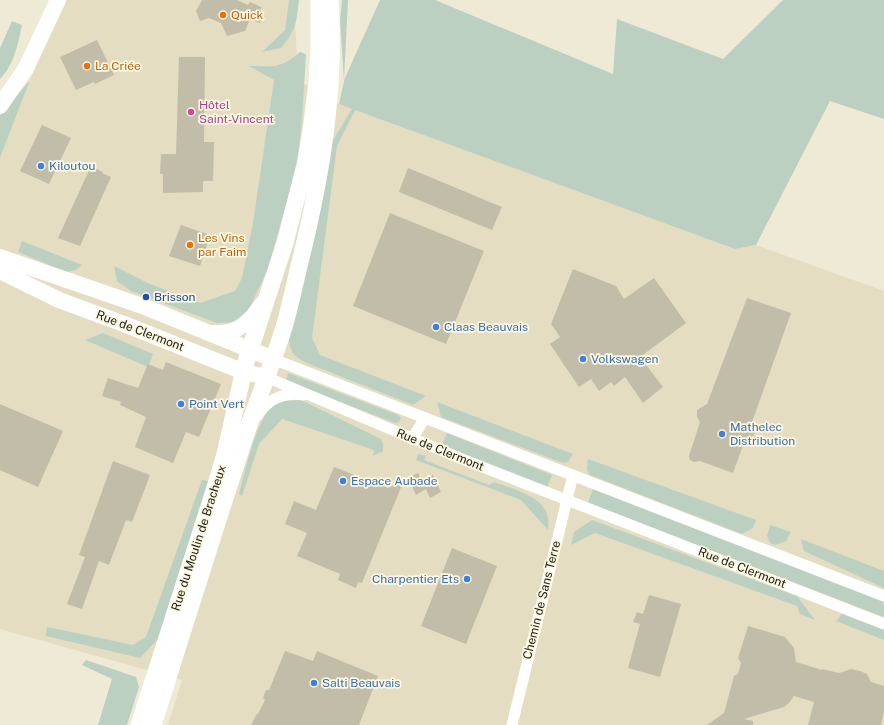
<!DOCTYPE html>
<html>
<head>
<meta charset="utf-8">
<style>
  body { margin:0 }
  canvas { display:block; background:#efead5 }
</style>
</head>
<body>
<canvas width="884" height="725"></canvas>
<script>
const ctx = document.querySelector('canvas').getContext('2d');
ctx.lineJoin = 'round';
function paint(path, color) { ctx.fillStyle = color; ctx.fill(path, 'evenodd'); }
function strokePath(path, color, width, dash) { ctx.strokeStyle = color; ctx.lineWidth = width; ctx.lineCap = dash ? 'butt' : 'round'; ctx.setLineDash(dash || []); ctx.stroke(path); }
function label(font, color, halo, rows, align = 'center') {
  ctx.font = font + ' "Public Sans",sans-serif'; ctx.lineWidth = 3.5; ctx.setLineDash([]); ctx.textBaseline = 'middle'; ctx.strokeStyle = halo; ctx.fillStyle = color; for (const [text, x, y, turn = 0] of rows) {
    ctx.save(); ctx.translate(x, y); ctx.rotate((+turn || 0) * Math.PI / 180); ctx.textAlign = isNaN(turn) ? turn : align; if (halo) ctx.strokeText(text, 0, 0); ctx.fillText(text, 0, 0); ctx.restore();
  }
}
paint(new Path2D(`
  M65,0H294L298,80L339,104L735,249L756,245L884,291V725H168L182,680L0,629V158L27,87Z`), '#e4ddc1');
paint(new Path2D(`
  M289,0H299C296,24 297,29 281,48L262,52L285,30Z
  M342,0H348L344,80L380,0H435L613,74L617,19L723,59L783,0H884V119L830,101L756,245L735,249L355,110L337,146L312,338L320,355L426,396L413,405L309,364C290,355 290,351 288,331L332,142L352,109L339,104L344,82L340,20Z
  M12,21L22,25C18,44 14,65 0,79V48Z
  M300,52L306,54L302,119L297,165L268,269L244,319L240,322L217,323L131,291L117,281L114,266L150,284L200,303L235,291L242,278L253,223L274,80L249,66C274,66 279,70 300,52Z
  M30,80L0,158V115Z
  M22,241L82,265L76,270L66,272L18,252Z
  M103,333L153,354L148,367L85,340Z
  M288,373L398,415L401,418L399,422L395,423L286,381Z
  M301,400L381,439L383,444V451L373,456L374,450L282,419L259,444L242,496L239,494C245,473 256,418 274,405C280,400 293,401 301,400Z
  M437,402L573,454L568,462L563,463L441,417Z
  M447,433L552,475L547,488L442,445Z
  M418,454L426,456L424,460L489,485L494,482C512,489 543,495 548,517C549,521 548,526 548,530L521,500L416,460Z
  M588,459L756,520L753,528L742,534L590,475L587,470Z
  M202,480L208,481L158,639L140,658L46,636L47,627L133,645L146,637Z
  M593,489L884,601V617L588,503Z
  M592,520L797,596L815,620L800,614L797,606L595,533L571,545L574,532Z
  M770,525L791,532L786,541L775,545L770,543L767,536Z
  M801,539L884,571V588L804,551Z
  M842,614L884,630V640L836,621Z
  M86,660L136,677L139,687L127,725H98L112,679L82,665Z`), '#bcd0c2');
paint(new Path2D(`
  M202,0H237L248,5L250,2L261,7L260,23L250,19L245,31L227,36L221,23L209,18L200,21L196,11Z
  M97,40L114,75L95,84L94,82L76,90L60,57Z
  M179,57H205L204,142H214L213,181H203V192L163,193V174H160L161,154H176Z
  M42,125L71,138L49,184L20,171Z
  M91,166L103,172L102,173L111,177L80,246L58,238Z
  M408,168L502,207L492,230L399,192Z
  M390,213L484,251L446,344L353,306Z
  M181,225L210,235L200,266L169,256Z
  M573,269L616,286L624,299L654,278L686,323L640,357L663,387L643,403L625,377L614,386L611,382L599,391L591,379L579,387L550,344L560,337L551,324Z
  M747,298L791,313L752,422L755,429V433L751,438L746,437L733,473L700,461L694,462L690,460L689,456L700,422L697,417V410L707,404Z
  M166,362L221,384L199,437L186,432L173,463L135,447L146,417L120,405L121,402L102,396L108,378L138,388L148,364L163,370Z
  M0,404L63,431L38,487L0,470Z
  M113,461L150,475L132,522L126,520L109,565L99,561L82,609L67,604L85,557L79,555Z
  M334,467L388,488L404,480L362,583L358,582L356,588L338,580L340,574L297,556L307,533L285,524L294,501L316,510Z
  M418,473L421,480L433,475L441,492L430,498L426,489L416,495L408,478Z
  M452,548L497,566L466,644L421,626Z
  M649,595L681,604L660,677L628,668L640,624L633,622L637,612L643,614Z
  M748,626L785,637L794,648L796,662L822,670V669L839,673L851,669L860,671L867,674L871,682L884,686V712L881,725H808L814,702L794,696L789,703L784,707L744,719L753,721V725H707L724,713L734,676L738,674L741,663L738,658Z
  M285,651L313,661L317,651L378,676L359,725H251L256,715L258,714L265,700L263,698L266,690H269Z`), '#c1bda9');
strokePath(new Path2D(`
  M273,359L884,596
  M266,377L462,459L884,624
  M257,416C268,399 283,392 303,395
  M412,439L425,418
  M512,725L573,475`), '#fff', 11);
strokePath(new Path2D(`
  M0,106L26,68L58,0
  M0,257L145,307L273,359
  M0,271L59,300L124,324L244,372L266,377
  M213,333C237,335 251,321 263,303`), '#fff', 16);
strokePath(new Path2D(`
  M139,725L215,488L225,454L245,365L285,243L305,165L311,131L317,82L319,46V0
  M153,725C184,628 214,530 246,434C258,398 273,363 284,327C291,304 295,281 301,258C322,173 336,88 330,0`), '#fff', 17);
for (const [x, y, r, color] of [
  [223,15,4,"#e8710a"],
  [87,66,4,"#e8710a"],
  [191,112,4,"#d1479c"],
  [41,166,4,"#3f7fe0"],
  [190,245,4,"#e8710a"],
  [146,297,4,"#1a4fb4"],
  [436,327,4,"#3f7fe0"],
  [583,359,4,"#3f7fe0"],
  [181,404,4,"#3f7fe0"],
  [722,434,4,"#3f7fe0"],
  [343,481,4,"#3f7fe0"],
  [467,579,4,"#3f7fe0"],
  [314,683,4,"#3f7fe0"]
]) { const dot = new Path2D(); dot.arc(x, y, r, 0, 2 * Math.PI); ctx.fillStyle = color; ctx.fill(dot); strokePath(dot, '#fcf8e2', 1.5); }
label('12px', '#c56008', '#fcf8e2', [
  ["Quick",231,15],
  ["La Criée",95,66],
  ["Les Vins",198,238],
  ["par Faim",198,252]
], 'left');
label('12px', '#b23c85', '#fcf8e2', [
  ["Hôtel",199,105],
  ["Saint-Vincent",199,119]
], 'left');
label('12px', '#366cbe', '#fcf8e2', [
  ["Kiloutou",49,166],
  ["Claas Beauvais",444,327],
  ["Volkswagen",591,359],
  ["Point Vert",189,404],
  ["Mathelec",730,427],
  ["Distribution",730,441],
  ["Espace Aubade",351,481],
  ["Charpentier Ets",459,579,"right"],
  ["Salti Beauvais",322,683]
], 'left');
label('12px', '#164399', '#fcf8e2', [
  ["Brisson",154,297]
], 'left');
label('12px', '#24231b', '#fcf8e2', [
  ["Rue de Clermont",140,331,21],
  ["Rue de Clermont",440,450,22],
  ["Rue du Moulin de Bracheux",199,538,-72],
  ["Rue de Clermont",742,568,21],
  ["Chemin de Sans Terre",542,600,-76]
]);
</script>
</body>
</html>
